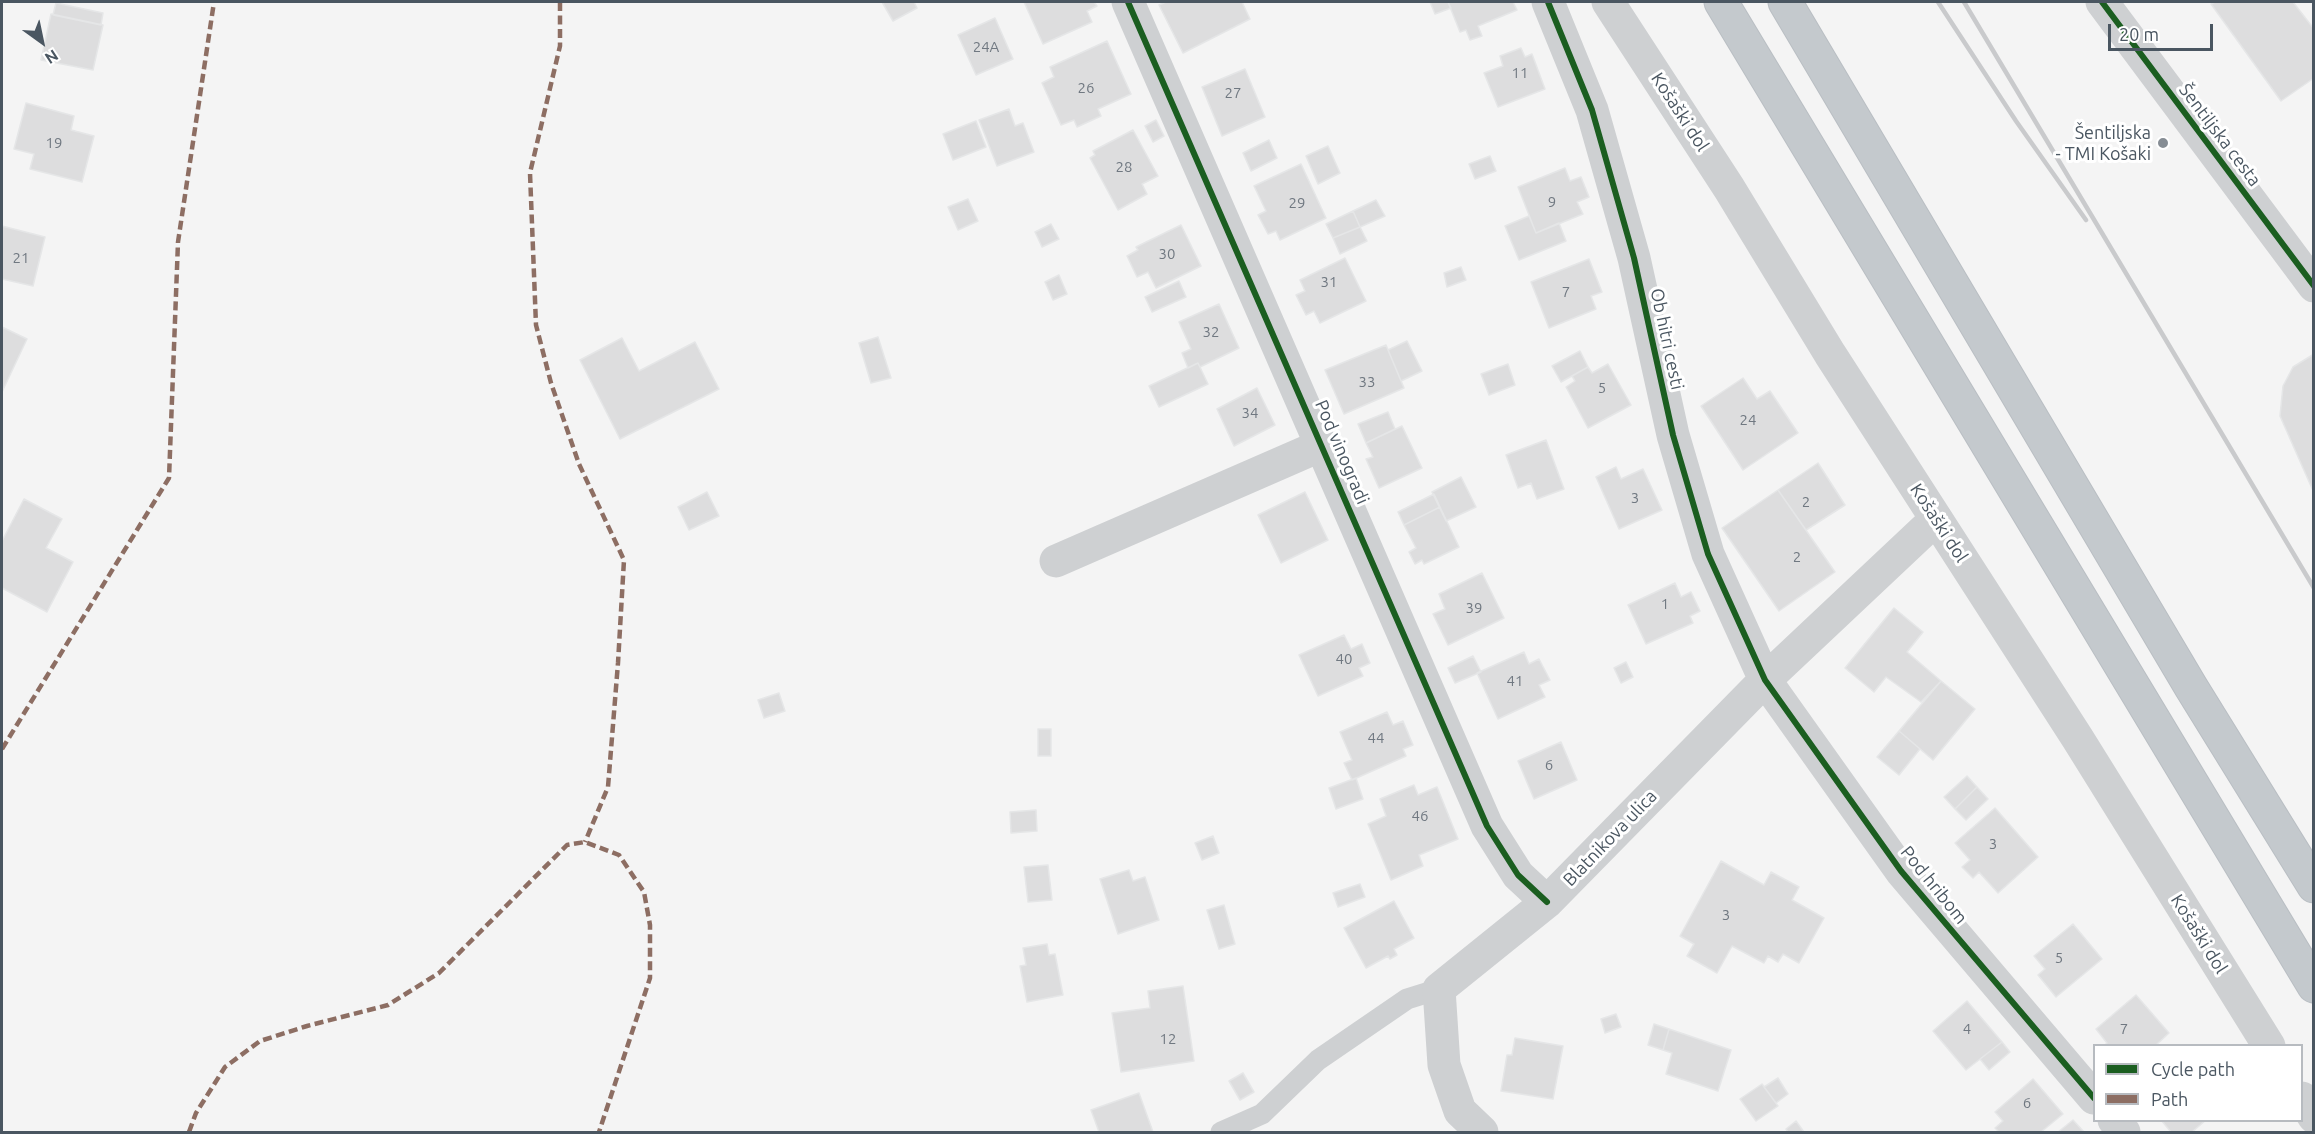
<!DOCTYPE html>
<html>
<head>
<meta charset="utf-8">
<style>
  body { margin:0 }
  #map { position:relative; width:2315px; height:1134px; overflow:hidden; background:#f4f4f4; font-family:Ubuntu,sans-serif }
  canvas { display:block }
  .frame { position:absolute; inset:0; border:3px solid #4a5661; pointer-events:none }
  .legend { position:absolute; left:2093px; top:1044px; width:210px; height:78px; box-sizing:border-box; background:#fff; border:2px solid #b7bbc0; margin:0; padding:8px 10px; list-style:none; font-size:18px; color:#4a5661 }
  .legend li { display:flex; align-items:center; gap:12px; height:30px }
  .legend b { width:30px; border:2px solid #b7bbc0 }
  .north { position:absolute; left:12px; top:12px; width:60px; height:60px; -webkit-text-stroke:4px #fff; paint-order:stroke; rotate:147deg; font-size:16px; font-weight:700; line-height:24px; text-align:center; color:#4a5661 }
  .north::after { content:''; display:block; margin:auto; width:21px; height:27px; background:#4a5661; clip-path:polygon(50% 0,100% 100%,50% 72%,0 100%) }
  .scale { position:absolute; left:2108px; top:24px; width:105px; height:27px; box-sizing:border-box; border:3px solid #4a5661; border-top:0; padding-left:8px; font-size:18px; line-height:21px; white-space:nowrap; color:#4a5661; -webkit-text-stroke:4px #fff; paint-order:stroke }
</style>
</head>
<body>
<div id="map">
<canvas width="2315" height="1134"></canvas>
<div class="frame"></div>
<ul class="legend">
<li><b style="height:8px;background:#1b5e20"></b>Cycle path</li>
<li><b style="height:8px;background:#8d6e63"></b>Path</li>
</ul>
<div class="north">N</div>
<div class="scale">20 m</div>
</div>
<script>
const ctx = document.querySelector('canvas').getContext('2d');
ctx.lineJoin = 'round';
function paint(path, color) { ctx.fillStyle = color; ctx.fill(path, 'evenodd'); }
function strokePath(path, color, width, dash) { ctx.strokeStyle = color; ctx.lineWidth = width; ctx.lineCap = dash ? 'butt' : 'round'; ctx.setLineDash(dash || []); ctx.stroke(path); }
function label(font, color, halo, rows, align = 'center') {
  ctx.font = font + ' Ubuntu,sans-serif'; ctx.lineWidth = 6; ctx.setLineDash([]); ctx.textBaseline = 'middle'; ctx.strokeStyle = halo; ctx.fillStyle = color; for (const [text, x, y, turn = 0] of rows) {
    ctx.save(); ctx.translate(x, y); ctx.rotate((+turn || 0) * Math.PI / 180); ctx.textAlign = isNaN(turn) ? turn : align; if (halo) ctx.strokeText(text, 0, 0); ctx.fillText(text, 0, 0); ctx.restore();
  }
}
const building = new Path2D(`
  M882,2H914L917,8L893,21Z
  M1024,2H1094L1097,6L1087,11L1092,22L1043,44Z
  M1166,2H1242L1250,19L1183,53L1159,5Z
  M1430,2H1448L1451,8L1435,14Z
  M1448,2H1513L1517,10L1478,26L1482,36L1470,40L1466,30L1460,32Z
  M2215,2H2293L2314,29V78L2281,101L2211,4Z
  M56,3L103,13L101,25L53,15Z
  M51,14L103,25L93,70L41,60Z
  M995,18L1013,59L976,75L958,35Z
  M1107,41L1131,94L1098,109L1101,116L1077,127L1074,120L1061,125L1042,83L1054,77L1050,67Z
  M1521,48L1525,57L1532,54L1545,89L1498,107L1484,73L1503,66L1500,56Z
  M1245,69L1265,117L1222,136L1202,87Z
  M26,103L74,116L71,130L94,136L82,182L30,169L34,154L14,149Z
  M1009,109L1015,126L1023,123L1034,152L997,166L979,120Z
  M1156,120L1164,136L1153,142L1145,126Z
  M976,121L986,147L953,160L943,134Z
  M1133,130L1158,176L1142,184L1147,194L1118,210L1090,158L1095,155L1093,151Z
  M1269,140L1277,158L1251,171L1243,153Z
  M1328,146L1340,173L1318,184L1306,156Z
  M1490,156L1496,171L1475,179L1469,164Z
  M1301,164L1326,218L1280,240L1276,231L1268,234L1258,215L1266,211L1254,186Z
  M1565,168L1570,181L1581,177L1589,197L1577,202L1583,214L1536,233L1518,187Z
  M968,199L978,221L958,230L948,207Z
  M1376,200L1385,216L1360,227L1353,211Z
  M1353,211L1360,227L1333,238L1326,224Z
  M1529,216L1536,233L1559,223L1566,241L1519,260L1505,226Z
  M1051,224L1059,239L1042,247L1035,232Z
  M1181,225L1201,266L1156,288L1148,272L1137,277L1127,256L1138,250L1136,247Z
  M2,226L45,237L33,286L2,279Z
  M1360,227L1367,241L1340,254L1333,238Z
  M1345,258L1366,301L1320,323L1314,311L1306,315L1296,295L1305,291L1300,280Z
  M1589,259L1602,292L1591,296L1596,309L1549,328L1531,282Z
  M1461,267L1466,280L1447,287L1444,273Z
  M1059,275L1067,294L1053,300L1045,282Z
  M1179,281L1186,297L1152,312L1145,297Z
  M1219,304L1239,348L1200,367L1198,363L1188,368L1182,353L1191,349L1179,322Z
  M2,327L27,339L2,392Z
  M878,337L891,378L871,383L859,343Z
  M622,338L639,371L695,342L719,389L620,439L580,360Z
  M1407,341L1422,371L1401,381L1388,350Z
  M1386,345L1404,388L1344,414L1325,370Z
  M1580,351L1588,367L1561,382L1552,366Z
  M2314,354V493L2280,416L2283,386L2293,367Z
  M1198,363L1208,384L1159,407L1149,386Z
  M1508,364L1515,385L1489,395L1481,374Z
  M1608,364L1631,405L1588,428L1566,387L1575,381L1572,376L1588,367L1592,373Z
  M1743,378L1757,399L1770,391L1798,433L1743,470L1701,406Z
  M1257,388L1275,425L1234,446L1217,409Z
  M1388,412L1395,429L1366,443L1358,424Z
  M1402,426L1422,468L1379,488L1366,459L1373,457L1366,443Z
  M1546,440L1564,489L1537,499L1531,483L1518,488L1506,455Z
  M1818,463L1845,505L1806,530L1778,490Z
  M1616,467L1621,479L1643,469L1662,510L1619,529L1596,477Z
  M1461,477L1476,507L1446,521L1432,492Z
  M1778,490L1835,572L1779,611L1722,528Z
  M707,492L719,516L689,530L678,507Z
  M1305,492L1328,540L1281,563L1258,515Z
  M1434,494L1440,507L1404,525L1398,512Z
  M24,499L62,519L46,548L73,562L47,612L2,588V541Z
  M1440,507L1459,547L1424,564L1422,560L1415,564L1409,552L1416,548L1404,525Z
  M1482,573L1504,618L1448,645L1433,614L1445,609L1439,594Z
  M1675,583L1681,597L1691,592L1700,611L1690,616L1693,623L1646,644L1628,605Z
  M1894,608L1923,632L1907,652L1941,681L1921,702L1886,677L1874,692L1845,668Z
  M1344,635L1351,649L1362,644L1370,663L1359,668L1363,676L1318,696L1299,655Z
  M1524,652L1529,664L1539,659L1550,680L1539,685L1545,697L1498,719L1477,673Z
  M1473,656L1481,672L1455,683L1448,668Z
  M1626,662L1633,677L1621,683L1614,668Z
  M1941,681L1975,709L1933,760L1899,731Z
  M779,693L785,711L764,718L758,700Z
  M1387,712L1393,725L1403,721L1413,745L1403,749L1406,756L1352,780L1344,763L1352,760L1340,732Z
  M1038,729H1051V756H1038Z
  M1899,731L1920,749L1899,775L1877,757Z
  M1561,742L1577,780L1534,799L1518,761Z
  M1967,776L1977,787L1955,809L1944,797Z
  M1356,778L1363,799L1336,809L1329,788Z
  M1414,785L1418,795L1437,787L1458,839L1419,855L1423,866L1391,880L1368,824L1386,816L1380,799Z
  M1977,787L1988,799L1966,820L1955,809Z
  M1995,808L2038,857L1998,893L1979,872L1973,878L1962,867L1970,860L1955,843Z
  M1036,810L1037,831L1011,833L1010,812Z
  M1213,836L1219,853L1202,860L1195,843Z
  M1721,861L1764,885L1771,872L1799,887L1792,900L1824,918L1799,963L1783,954L1778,962L1768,956L1764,963L1732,946L1717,973L1687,956L1694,944L1680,936Z
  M1048,865L1052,900L1028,902L1024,867Z
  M1129,870L1133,881L1145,877L1159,920L1118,934L1100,879Z
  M1360,884L1365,897L1338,907L1333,893Z
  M1394,901L1414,938L1394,949L1397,955L1390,959L1388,956L1366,968L1344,928Z
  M1224,905L1235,944L1219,949L1207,910Z
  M2073,924L2102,959L2056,997L2038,975L2045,969L2034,956Z
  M1047,944L1049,955L1055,954L1063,995L1027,1002L1020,966L1026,965L1023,948Z
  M1183,986L1194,1061L1121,1072L1112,1013L1150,1008L1148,991Z
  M2136,995L2169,1033L2155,1046H2104L2107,1043L2096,1029Z
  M1967,1001L2002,1042L1966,1070L1933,1031Z
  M1616,1014L1621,1027L1605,1033L1601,1019Z
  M1654,1024L1669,1029L1663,1050L1648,1045Z
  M1669,1029L1731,1050L1718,1091L1666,1074L1672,1053L1663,1050Z
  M1515,1038L1563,1046L1553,1099L1501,1091L1507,1055H1512Z
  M2002,1042L2010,1052L1989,1070L1980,1059Z
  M1243,1073L1254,1092L1240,1100L1229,1081Z
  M1778,1078L1788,1094L1776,1103L1764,1087Z
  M2033,1079L2063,1114L2041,1132H1999L1995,1128L2003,1121L1995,1112Z
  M1762,1084L1778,1106L1756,1121L1740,1099Z
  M1139,1093L1153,1132H1099L1091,1110Z
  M2073,1120L2084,1132H2058Z
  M2161,1120H2206L2192,1132H2171Z
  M1796,1121L1804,1132H1788L1786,1129Z`);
paint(building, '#ddddde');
strokePath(building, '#e5e6e7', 1.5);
const trunk = new Path2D(`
  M1721,2L2314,986
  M1785,2L2191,687L2314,886`);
strokePath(trunk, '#b9bec3', 35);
strokePath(new Path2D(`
  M1221,1132L1262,1114L1318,1060L1407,999L1439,989`), '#ced0d2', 21);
strokePath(new Path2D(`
  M1128,2L1487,826L1518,875L1547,902
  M1548,2L1592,110L1634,258L1673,435L1708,554L1765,680L1901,871L2094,1098
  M1056,561L1322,445
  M2114,1120L2124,1132
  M1482,1132L1460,1111L1444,1065L1439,989L1547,902L1765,680L1936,519`), '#ced0d2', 33);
strokePath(new Path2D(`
  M1608,2L1729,188L1830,354L2078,739L2269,1046
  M2102,2L2314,286
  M2302,1098L2314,1117`), '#ced0d2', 33);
strokePath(trunk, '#c4c9cd', 33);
strokePath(new Path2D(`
  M1938,2L2016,121L2086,220
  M1964,2L2314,588`), '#c9cacc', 4.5);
strokePath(new Path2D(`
  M560,2V46L530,173L536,325L551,383L579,464L624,560L618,663L608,787L585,842
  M2,749L169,478L178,242L214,2
  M189,1132L196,1113L225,1067L260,1041L307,1026L388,1005L439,973L567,845L585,842L619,855L644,892L650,925V978L599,1132`), '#8d6e63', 4.5, [9, 4.5]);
strokePath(new Path2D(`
  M1128,2L1487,826L1518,875L1547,902
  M1548,2L1592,110L1634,258L1673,435L1708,554L1765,680L1901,871L2094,1098
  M2102,2L2314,286`), '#1b5e20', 6);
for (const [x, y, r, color] of [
  [2163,143,6,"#868d94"]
]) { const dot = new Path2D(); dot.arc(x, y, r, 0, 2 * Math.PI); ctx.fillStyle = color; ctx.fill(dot); strokePath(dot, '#fff', 2); }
label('15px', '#707881', null, [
  ["24A",986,47],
  ["11",1520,73],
  ["26",1086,88],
  ["27",1233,93],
  ["19",54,143],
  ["28",1124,167],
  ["9",1552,202],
  ["29",1297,203],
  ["30",1167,254],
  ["21",21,258],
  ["31",1329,282],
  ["7",1566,292],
  ["32",1211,332],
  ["33",1367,382],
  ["5",1602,388],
  ["34",1250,413],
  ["24",1748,420],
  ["3",1635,498],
  ["2",1806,502],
  ["2",1797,557],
  ["1",1665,604],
  ["39",1474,608],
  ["40",1344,659],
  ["41",1515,681],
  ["44",1376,738],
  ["6",1549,765],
  ["46",1420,816],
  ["3",1993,844],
  ["3",1726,915],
  ["5",2059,958],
  ["4",1967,1029],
  ["7",2124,1029],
  ["12",1168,1039],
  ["6",2027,1103]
]);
label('18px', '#4a5661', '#fff', [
  ["Košaški dol",1680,112,57],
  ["Šentiljska cesta",2220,135,53],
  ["Ob hitri cesti",1667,339,78],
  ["Pod vinogradi",1342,452,67],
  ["Košaški dol",1939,523,57],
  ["Blatnikova ulica",1610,838,-46],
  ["Pod hribom",1934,885,51],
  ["Košaški dol",2199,934,58]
]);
label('18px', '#4a5661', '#fff', [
  ["Šentiljska",2151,133],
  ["- TMI Košaki",2151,154]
], 'right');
</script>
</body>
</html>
